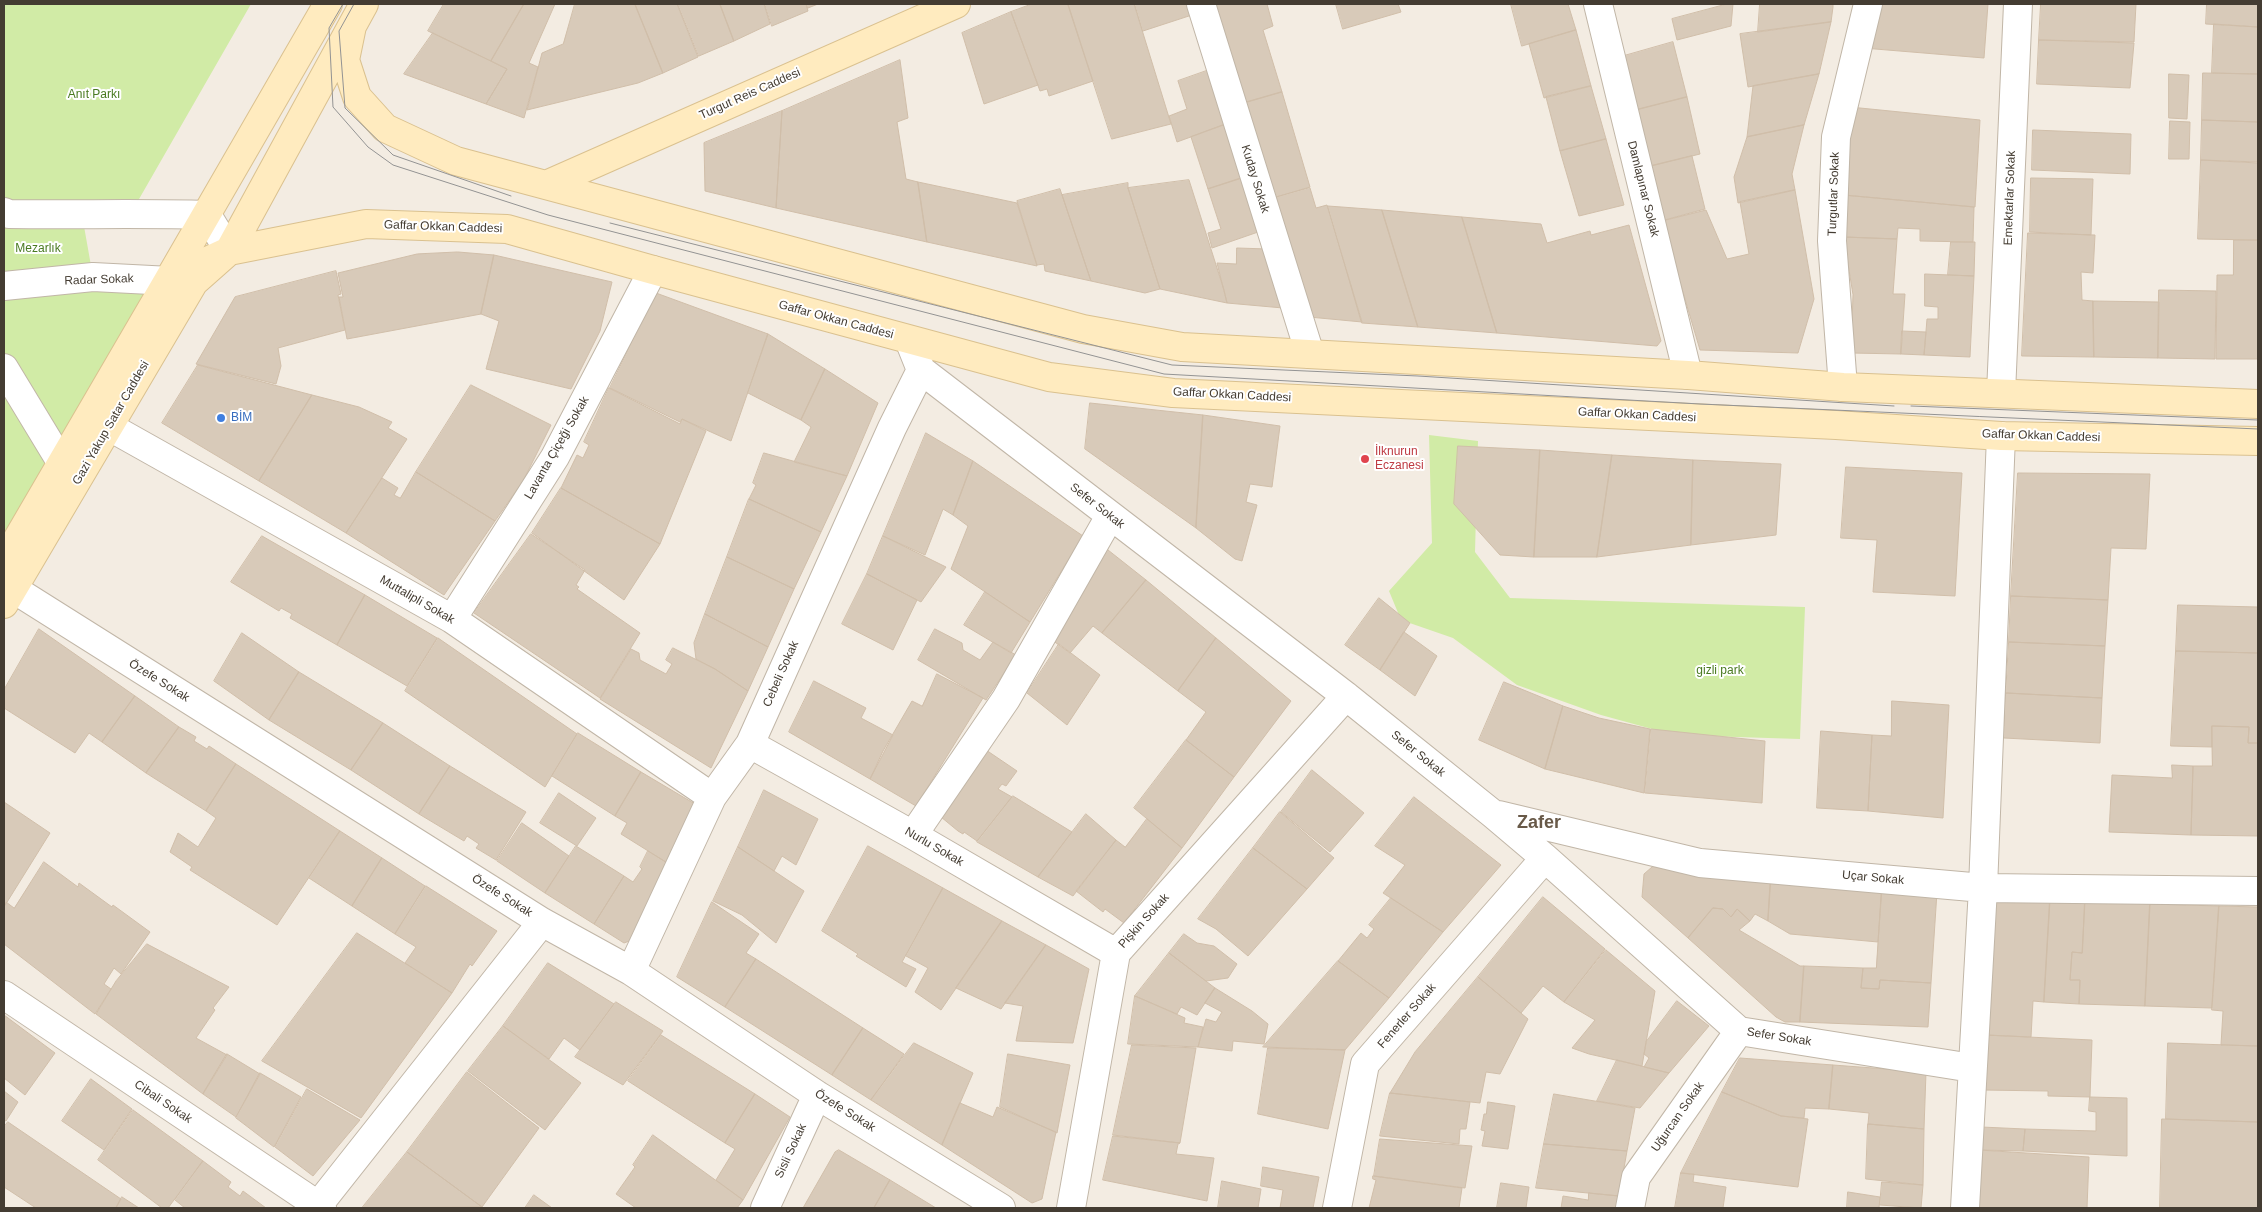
<!DOCTYPE html>
<html>
<head>
<meta charset="utf-8">
<style>
  body { margin:0 }
  #map { position:relative; width:2262px; height:1212px; overflow:hidden; background:#f3ece2; font-family:Helvetica,sans-serif }
  canvas { display:block }
  .frame { position:absolute; inset:0; border:5px solid #443c32; pointer-events:none }
</style>
</head>
<body>
<div id="map">
<canvas width="2262" height="1212"></canvas>
<div class="frame"></div>
</div>
<script>
const ctx = document.querySelector('canvas').getContext('2d');
ctx.lineJoin = 'round';
function paint(path, color) { ctx.fillStyle = color; ctx.fill(path, 'evenodd'); }
function strokePath(path, color, width, dash) { ctx.strokeStyle = color; ctx.lineWidth = width; ctx.lineCap = dash ? 'butt' : 'round'; ctx.setLineDash(dash || []); ctx.stroke(path); }
function label(font, color, halo, rows, align = 'center') {
  ctx.font = font + ' Helvetica,sans-serif'; ctx.lineWidth = 4; ctx.setLineDash([]); ctx.textBaseline = 'middle'; ctx.strokeStyle = halo; ctx.fillStyle = color; for (const [text, x, y, turn = 0] of rows) {
    ctx.save(); ctx.translate(x, y); ctx.rotate((+turn || 0) * Math.PI / 180); ctx.textAlign = isNaN(turn) ? turn : align; if (halo) ctx.strokeText(text, 0, 0); ctx.fillText(text, 0, 0); ctx.restore();
  }
}
paint(new Path2D(`
  M4,4H251L131,213L82,215L93,277L169,279L4,553Z
  M1429,435L1478,441L1475,552L1510,598L1805,607L1800,739L1674,735L1601,715L1517,685L1453,638L1401,620L1389,591L1432,543Z`), '#d1eba6');
const building = new Path2D(`
  M444,4H524L491,61L428,31Z
  M524,4H555L529,63L538,67L524,118L486,104L507,69L491,61Z
  M575,4H635L663,73L638,83L527,110L542,53L563,44Z
  M635,4H677L698,57L663,73Z
  M678,4H720L734,41L699,56Z
  M720,4H764L770,24L734,41Z
  M765,4H806L808,11L772,26Z
  M807,4H818L808,8Z
  M1032,4H1068L1093,81L1049,96L1047,89L1040,91L1011,12Z
  M1068,4H1134L1171,124L1112,139Z
  M1135,4H1191L1195,14L1143,31Z
  M1214,4H1267L1273,26L1263,30L1282,92L1244,103Z
  M1336,4H1398L1401,12L1343,29Z
  M1511,4H1568L1576,30L1522,46Z
  M1727,4H1733L1731,26L1677,40L1672,19Z
  M1760,4H1833V7L1831,22L1758,32Z
  M1876,4H1988L1984,58L1863,48Z
  M2041,4H2136L2134,42L2039,40Z
  M2207,4H2258V27L2206,24Z
  M1011,12L1038,85L984,104L962,33Z
  M1831,22L1819,74L1748,87L1740,34Z
  M2214,24L2258,27V74L2212,73Z
  M1576,30L1591,86L1544,98L1529,44Z
  M433,33L507,69L486,104L404,74Z
  M2039,40L2134,43L2130,88L2037,84Z
  M1673,42L1687,97L1632,111L1617,58Z
  M900,60L908,118L897,122L906,179L918,182L927,242L776,208L782,111Z
  M1212,69L1229,123L1177,142L1169,116L1187,109L1178,81Z
  M2203,73L2258,74V122L2202,120Z
  M1819,74L1804,125L1747,137L1753,86Z
  M2169,74L2189,75L2187,119L2169,118Z
  M1591,86L1606,139L1560,151L1546,97Z
  M1282,92L1310,187L1273,198L1244,103Z
  M1687,97L1700,154L1647,167L1632,111Z
  M1850,107L1980,120L1975,207L1844,195Z
  M782,111L776,208L705,191L704,143Z
  M2202,120L2258,122V162L2201,160Z
  M2170,121L2190,122L2189,159H2169Z
  M1229,123L1245,177L1208,189L1191,137Z
  M1804,125L1792,174L1795,190L1738,203L1734,177L1747,137Z
  M2033,130L2131,134L2130,174L2032,170Z
  M1606,139L1624,205L1579,216L1560,151Z
  M1692,156L1705,209L1661,221L1647,167Z
  M2201,160L2258,163V240L2198,239Z
  M1245,177L1261,231L1212,248L1208,233L1221,229L1208,189Z
  M2031,178L2093,179L2091,235L2030,232Z
  M1189,180L1224,290L1227,303L1160,289L1128,188Z
  M918,182L1017,203L1037,266L927,242Z
  M1128,183V188L1160,289L1145,293L1091,281L1062,195Z
  M1310,188L1316,208L1327,205L1362,322L1309,317L1274,198Z
  M1060,189L1062,195L1091,281L1045,271L1044,264L1037,265L1017,201Z
  M1795,190L1814,299L1798,353L1700,350L1662,221L1706,210L1727,259L1749,254L1740,202Z
  M1843,195L1974,207L1973,242L1920,241V229L1898,228L1897,239L1844,237Z
  M1328,206L1382,210L1418,327L1362,323Z
  M1382,210L1462,217L1497,333L1418,327Z
  M1462,217L1541,224L1547,243L1590,231L1591,235L1629,225L1661,341L1657,346L1497,333Z
  M2028,233L2095,235L2093,273L2081,272L2082,300L2093,301L2094,357L2022,356Z
  M1844,237L1897,239L1893,294H1905L1901,354L1851,353L1853,295Z
  M2234,240H2258V359H2216L2217,275H2233Z
  M1951,242H1975L1974,276L1948,275Z
  M1237,248L1268,249L1283,308L1227,303L1217,263L1236,264Z
  M458,252L494,255L481,314L347,339L339,297H343L338,273L417,254Z
  M494,255L612,282L600,331L571,389L486,369L499,321L481,314Z
  M336,271L341,294L338,295L345,330L278,348L281,366L276,384L196,364L235,297Z
  M1925,274L1974,276L1970,357L1924,355L1927,319H1938V307L1925,306Z
  M2159,290L2216,291L2215,359L2158,358Z
  M656,293L768,334L731,441L682,419L680,422L610,388Z
  M2093,301L2159,302L2158,358L2094,357Z
  M1902,331L1926,332L1924,355L1901,354Z
  M768,334L825,369L801,420L748,393Z
  M198,365L312,395L259,481L162,423Z
  M825,369L878,403L847,476L794,462L811,427L801,420Z
  M471,385L551,425L523,481L495,521L416,472Z
  M609,388L680,424L682,419L706,431L660,544L561,488L577,455L583,458L589,445L584,442Z
  M312,395L359,407L392,422L388,428L407,439L346,533L259,481Z
  M1090,403L1203,415L1196,528L1085,449Z
  M1203,415L1280,426L1272,487L1250,484L1246,502L1257,505L1242,561L1235,559L1196,528Z
  M926,433L973,461L953,515L943,509L925,555L883,536Z
  M1458,446L1540,450L1534,557L1500,555L1454,504Z
  M1540,450L1612,455L1597,557H1534Z
  M764,453L847,476L821,532L749,499L756,485L753,483Z
  M1612,455L1693,460L1691,545L1597,557Z
  M1693,460L1781,464L1776,535L1691,545Z
  M973,461L1083,536L1030,622L951,569L968,526L953,515Z
  M1846,467L1962,473L1955,596L1873,592L1877,540L1841,538Z
  M416,472L495,521L444,595L346,533L382,478L398,488L394,495L400,498Z
  M2018,473L2150,474L2146,549L2111,548L2108,600L2011,596Z
  M561,488L660,544L624,600L532,533Z
  M749,499L821,532L794,589L727,557Z
  M531,534L585,570L576,585L579,587L577,589L640,633L600,698L474,613Z
  M262,536L365,595L337,645L290,618L292,614L281,608L279,611L231,582Z
  M883,536L946,567L921,602L867,574Z
  M1108,550L1146,580L1102,633L1093,626L1070,653L1052,640Z
  M727,557L794,589L768,647L705,614Z
  M867,574L917,600L893,650L842,624Z
  M1146,580L1216,638L1178,691L1102,633Z
  M985,592L1030,622L1011,653L964,625Z
  M365,595L437,638L407,686L337,645Z
  M2011,596L2108,600L2105,646L2009,642Z
  M1379,598L1410,623L1380,670L1345,645Z
  M2178,605L2258,607V653L2176,651Z
  M705,614L768,647L748,691L715,669L696,659L694,643Z
  M39,629L135,696L102,742L89,733L75,753L4,708V690Z
  M935,629L962,643L963,650L980,660L993,642L1016,655L986,700L918,660Z
  M1404,632L1437,656L1415,696L1380,670Z
  M242,633L299,672L269,720L214,681Z
  M438,638L577,734L545,787L405,691Z
  M1216,638L1291,701L1234,777L1186,740L1206,712L1178,691Z
  M2009,642L2105,646L2102,698L2006,693Z
  M1059,644L1100,675L1067,725L1027,693Z
  M673,648L715,669L748,691L711,768L600,699L631,649L639,653L640,660L666,674L672,664L666,660Z
  M2176,651L2258,653V743H2248L2249,727L2212,726V747L2171,746Z
  M299,672L383,723L351,770L269,720Z
  M937,674L983,698L916,806L870,779L883,751L912,701L922,706Z
  M814,681L866,708L861,718L893,735L870,779L789,732Z
  M1504,682L1563,706L1545,769L1479,740Z
  M2006,693L2102,698L2100,743L2004,738Z
  M135,696L179,727L146,773L102,742Z
  M1892,701L1949,705L1943,818L1868,811L1872,735L1891,736Z
  M1563,706L1599,718L1650,729L1644,793L1545,769Z
  M383,723L450,766L419,814L351,770Z
  M2212,726L2249,727L2248,743H2258V836L2191,835L2193,766H2212Z
  M179,727L196,737L194,741L207,749L209,746L236,764L206,811L146,773Z
  M1651,729L1765,741L1762,803L1645,793Z
  M1821,731L1872,735L1868,811L1817,808Z
  M578,733L641,772L615,816L552,776Z
  M1186,740L1234,777L1182,848L1134,808Z
  M986,750L1017,771L1006,786L1002,784L998,789L1012,797L977,841L964,832L963,834L958,831L941,817Z
  M236,764L340,831L277,925L190,870L192,867L170,852L178,833L198,847L216,818L206,811Z
  M2172,765L2193,766L2191,835L2109,832L2112,775L2172,778Z
  M450,766L526,812L496,860L476,848L479,844L467,836L464,841L419,814Z
  M1312,770L1364,813L1330,852L1281,812Z
  M641,772L695,804L669,864L621,834L627,823L615,816Z
  M764,790L818,819L796,865L782,856L774,871L738,847Z
  M559,793L596,818L577,846L540,823Z
  M1013,796L1072,832L1038,877L977,842Z
  M1414,797L1501,865L1443,932L1383,893L1405,865L1375,846Z
  M4,802L50,833L4,907Z
  M1280,812L1334,858L1307,889L1253,848Z
  M1086,814L1116,840L1073,896L1038,877Z
  M1147,819L1182,848L1124,923L1105,909L1103,912L1076,891L1116,840L1125,847Z
  M522,823L569,856L545,893L497,861Z
  M340,831L382,858L352,906L309,878Z
  M576,846L624,876L594,924L545,893Z
  M868,846L943,888L902,962L916,969L906,987L856,956L858,954L822,931Z
  M738,847L804,891L776,943L742,915L713,901Z
  M1253,848L1307,889L1248,956L1216,929L1198,919Z
  M648,851L669,864L632,940L624,943L594,924L624,876L633,882L642,869L640,867Z
  M382,858L425,886L395,934L352,906Z
  M44,862L78,887L79,883L112,907L113,905L150,932L121,974L114,968L104,984L111,989L95,1014L4,944V907L6,902L14,908Z
  M1663,864L1771,875L1768,921L1755,914L1750,921L1737,909L1731,917L1723,909L1713,908L1688,938L1642,897L1644,874L1652,867Z
  M1771,875L1882,887L1878,942L1790,934L1768,921Z
  M426,886L497,931L472,966L470,964L452,993L405,963L416,947L395,934Z
  M1882,887L1937,892L1931,983L1880,980L1879,989L1861,988L1863,968H1876Z
  M943,888L1002,921L941,1010L915,992L928,968L906,956Z
  M1543,897L1605,949L1564,1002L1543,986L1521,1013L1478,977Z
  M1391,898L1443,932L1389,998L1338,961L1361,933L1367,938L1374,929L1369,925Z
  M1994,900H2050L2044,1002L2033,1001L2031,1037L1985,1035Z
  M2050,900L2085,901L2082,953L2072,952L2070,980H2080L2079,1004L2044,1002Z
  M2085,901L2150,904L2145,1006L2079,1004L2080,980H2070L2072,952L2082,953Z
  M712,902L759,934L746,953L756,959L725,1007L677,977Z
  M2150,904L2219,906L2212,1008L2145,1006Z
  M2219,906L2258,907V1046L2221,1045L2223,1011L2212,1010Z
  M1713,908L1723,909L1731,917L1737,909L1750,921L1739,930L1800,966H1804L1800,1022H1785L1776,1017L1688,938Z
  M1002,921L1046,945L1001,1009L956,988Z
  M357,933L452,993L361,1118L262,1061Z
  M1184,934L1197,943L1214,946L1237,964L1228,978L1206,981L1169,953Z
  M147,944L229,987L213,1008L215,1010L196,1038L227,1055L203,1094L96,1014L116,981Z
  M1046,945L1089,969L1073,1043L1016,1041L1023,1006L1005,1003Z
  M1606,950L1655,991L1642,1066L1589,1054L1572,1048L1595,1020L1564,1002Z
  M1169,953L1215,988L1197,1015L1181,1007L1177,1014L1135,996Z
  M756,959L863,1028L832,1075L725,1007Z
  M1338,961L1389,998L1345,1050L1263,1047Z
  M548,963L614,1004L580,1050L564,1038L549,1059L503,1026Z
  M1804,966L1863,968L1861,988L1879,989L1880,980L1931,983L1928,1027L1800,1022Z
  M1478,977L1528,1019L1500,1074L1486,1072L1480,1103L1390,1093L1415,1052Z
  M1215,988L1252,1011L1268,1024L1264,1044L1233,1041L1232,1051L1198,1047L1206,1019L1216,1022L1222,1012L1205,1003Z
  M1135,996L1185,1018L1184,1023L1203,1027L1198,1047L1128,1044Z
  M1677,1001L1709,1026L1669,1073L1644,1067L1649,1058L1644,1054L1646,1042Z
  M616,1002L663,1031L623,1085L575,1057Z
  M4,1015L55,1053L25,1095L4,1078Z
  M503,1026L581,1083L545,1130L468,1071Z
  M863,1028L904,1054L871,1100L832,1075Z
  M661,1035L755,1094L725,1143L628,1081Z
  M1985,1035L2092,1040L2090,1097L2048,1096V1091L1982,1090Z
  M914,1043L973,1073L942,1145L871,1100Z
  M2168,1043L2258,1046V1122L2166,1119Z
  M1132,1045L1196,1048L1180,1143L1113,1135Z
  M1268,1048L1345,1050L1328,1129L1258,1114Z
  M227,1054L260,1074L236,1117L203,1094Z
  M1008,1054L1070,1065L1057,1133L1000,1107Z
  M1740,1058L1833,1065L1829,1109L1805,1108L1804,1118L1781,1116L1722,1092Z
  M1617,1060L1669,1073L1640,1108L1597,1101Z
  M1833,1065L1926,1072L1924,1129L1868,1124L1869,1113L1829,1109Z
  M467,1072L539,1128L482,1207L407,1152Z
  M260,1073L301,1097L274,1147L236,1118Z
  M91,1079L132,1109L104,1150L62,1121Z
  M307,1089L360,1120L313,1176L275,1147Z
  M4,1091L18,1102L6,1121L4,1120Z
  M1722,1092L1781,1116L1808,1119L1798,1187L1681,1173Z
  M1390,1093L1470,1102L1466,1129H1460L1459,1144L1380,1136Z
  M755,1094L790,1117L743,1200L716,1180L735,1149L725,1143Z
  M1554,1094L1635,1108L1627,1151L1544,1144Z
  M2090,1097L2127,1098V1156L2023,1151L2025,1129L2096,1131V1112L2089,1111Z
  M1488,1102L1515,1106L1508,1149L1482,1146L1485,1131L1481,1130L1484,1114H1486Z
  M960,1103L993,1117L997,1107L1056,1132L1042,1199L1032,1203L942,1145Z
  M133,1110L203,1161L168,1208H162L98,1160Z
  M2162,1119L2258,1122V1208H2160Z
  M8,1122L121,1199L116,1208H36L4,1187V1127Z
  M1868,1124L1924,1129L1923,1185L1866,1179Z
  M1981,1127L2025,1129L2023,1151L1979,1150Z
  M653,1135L743,1200L737,1208H636L616,1194L635,1167L633,1165Z
  M1113,1136L1180,1143L1178,1144L1176,1154L1214,1158L1207,1201L1103,1180Z
  M1380,1139L1472,1146L1465,1188L1374,1176Z
  M1544,1144L1627,1151L1619,1196L1536,1188Z
  M839,1150L890,1180L874,1208H803L835,1152Z
  M1979,1150L2089,1157L2087,1208H1976Z
  M407,1152L482,1207L362,1208Z
  M203,1161L231,1182L228,1187L240,1196L243,1191L266,1208H185L175,1200Z
  M1263,1167L1319,1177L1313,1208H1280L1283,1190L1261,1186Z
  M1681,1173L1694,1174L1693,1182L1726,1187L1723,1208H1675Z
  M1373,1176L1462,1188L1459,1208H1369L1376,1180L1373,1179Z
  M890,1180L936,1208H874Z
  M1222,1181L1261,1189L1258,1208H1218Z
  M1882,1182L1923,1185L1921,1208L1880,1205Z
  M1501,1183L1529,1187L1526,1208H1497Z
  M1848,1192L1880,1197L1879,1208H1847Z
  M1589,1193L1619,1196L1622,1208H1561L1563,1196L1588,1200Z
  M534,1195L552,1208H525Z
  M122,1197L139,1208H116Z`);
paint(building, '#d8cab9');
strokePath(building, '#d0bea9', 1);
const minor = new Path2D(`
  M1201,4L1310,354
  M1598,4L1688,375
  M4,212L9,214C75,215 141,213 207,215L229,251
  M4,286L93,277L190,282
  M909,340L921,370L1346,696L1493,814L1545,858L1739,1031L1972,1068
  M4,368L61,462L81,472
  M1843,387L1832,241L1836,137L1868,4
  M2001,393L2018,4
  M108,426L452,619L712,797
  M4,583L542,922L631,971L817,1095L1001,1208
  M452,619L555,457L653,270
  M750,744L913,835L1116,953
  M1499,815L1700,863L1983,888L2258,891
  M913,835L1006,699L1110,516
  M631,971L712,797L750,744L892,428L921,370
  M4,995L322,1208
  M316,1208L542,922
  M765,1208L817,1095
  M1071,1208L1116,953L1346,696
  M1337,1208L1365,1064L1545,858
  M1630,1208L1636,1177L1739,1031
  M1965,1208L1983,888L2001,436`);
const secondary = new Path2D(`
  M352,26L345,60L357,97L385,128L456,161L1083,329L1182,347L1688,375L1843,387L2258,404
  M546,185L956,4
  M169,279L328,4
  M4,562L169,279L229,251L366,224L507,229L653,270L1049,377L1173,393L1836,425L2001,436L2258,441
  M4,604L194,282L229,251L364,4`);
strokePath(minor, '#c1b6a7', 30);
strokePath(secondary, '#dac18f', 30);
strokePath(minor, '#fff', 28);
strokePath(secondary, '#ffebbf', 28);
strokePath(new Path2D(`
  M343,4L329,28L333,107L368,147L393,165L548,215L1164,374L1700,404L2258,429
  M354,4L339,31L345,108L393,155L511,196
  M610,223L1172,365L1418,376L1894,406
  M1911,406L2258,420`), '#939393', 1);
for (const [x, y, r, color] of [
  [221,418,5,"#3f7fe0"],
  [1365,459,5,"#e0444e"]
]) { const dot = new Path2D(); dot.arc(x, y, r, 0, 2 * Math.PI); ctx.fillStyle = color; ctx.fill(dot); strokePath(dot, '#fff', 2); }
label('12px', '#443c32', '#fff', [
  ["Turgut Reis Caddesi",750,94,-24],
  ["Kuday Sokak",1255,179,73],
  ["Damlapınar Sokak",1643,189,76],
  ["Turgutlar Sokak",1834,194,-88],
  ["Emektarlar Sokak",2010,198,-88],
  ["Gaffar Okkan Caddesi",443,227,2],
  ["Radar Sokak",99,280,-2],
  ["Gaffar Okkan Caddesi",836,320,15],
  ["Gaffar Okkan Caddesi",1232,395,3],
  ["Gaffar Okkan Caddesi",1637,415,3],
  ["Gazi Yakup Satar Caddesi",111,423,-60],
  ["Gaffar Okkan Caddesi",2041,436,2],
  ["Lavanta Çiçeği Sokak",557,448,-60],
  ["Sefer Sokak",1097,506,38],
  ["Muttalipli Sokak",417,600,30],
  ["Cebeli Sokak",781,674,-66],
  ["Özefe Sokak",159,681,32],
  ["Sefer Sokak",1418,754,39],
  ["Nurlu Sokak",934,847,30],
  ["Uçar Sokak",1873,878,5],
  ["Özefe Sokak",502,896,32],
  ["Pişkin Sokak",1144,921,-48],
  ["Fenerler Sokak",1407,1016,-49],
  ["Sefer Sokak",1779,1037,9],
  ["Cibali Sokak",163,1102,34],
  ["Özefe Sokak",845,1111,32],
  ["Uğurcan Sokak",1678,1117,-55],
  ["Sisli Sokak",791,1151,-65]
]);
label('12px', '#497a21', '#fff', [
  ["Anıt Parkı",94,95],
  ["Mezarlık",38,249],
  ["gizli park",1720,671]
]);
label('12px', '#366cbe', '#fff', [
  ["BİM",231,418]
], 'left');
label('12px', '#be3a42', '#fff', [
  ["İlknurun",1375,452],
  ["Eczanesi",1375,466]
], 'left');
label('bold 18px', '#685948', '#fff', [
  ["Zafer",1539,823]
]);
</script>
</body>
</html>
